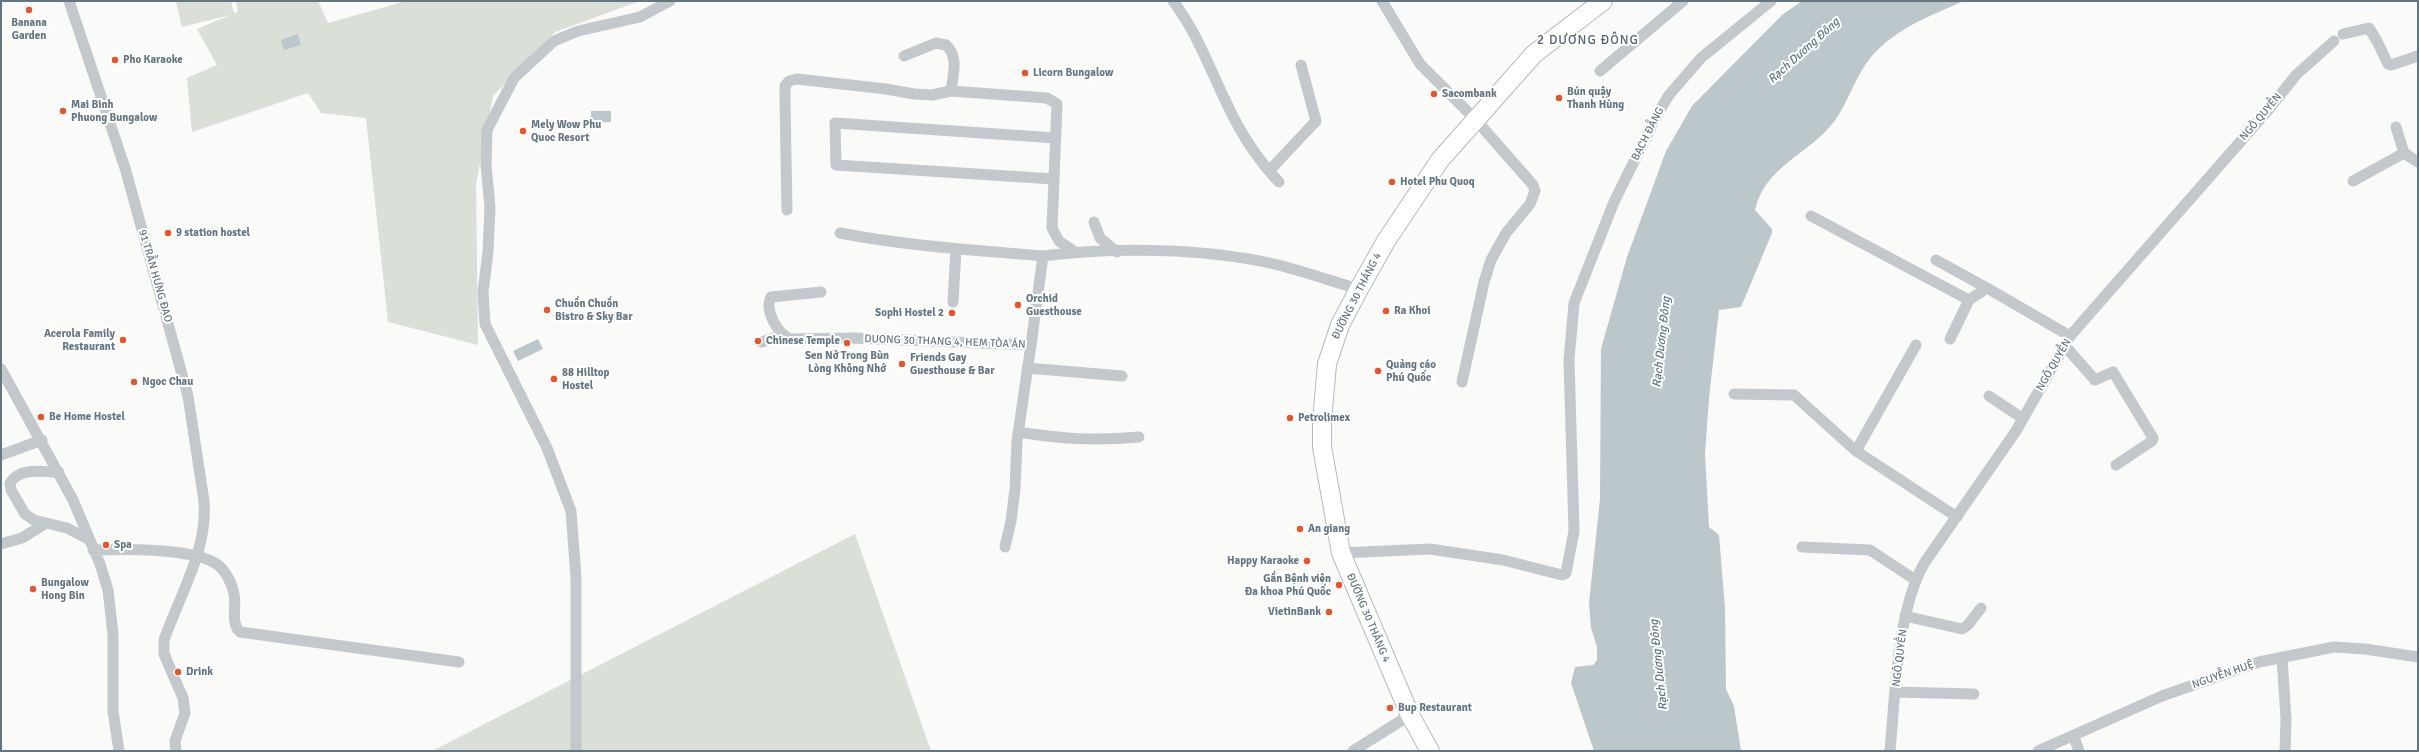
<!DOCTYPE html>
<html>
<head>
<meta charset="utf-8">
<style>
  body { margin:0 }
  #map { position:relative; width:2419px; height:752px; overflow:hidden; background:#fafaf8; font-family:Signika,sans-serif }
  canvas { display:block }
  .frame { position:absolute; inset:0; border:2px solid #657683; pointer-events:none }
</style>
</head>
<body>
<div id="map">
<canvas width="2419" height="752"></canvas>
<div class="frame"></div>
</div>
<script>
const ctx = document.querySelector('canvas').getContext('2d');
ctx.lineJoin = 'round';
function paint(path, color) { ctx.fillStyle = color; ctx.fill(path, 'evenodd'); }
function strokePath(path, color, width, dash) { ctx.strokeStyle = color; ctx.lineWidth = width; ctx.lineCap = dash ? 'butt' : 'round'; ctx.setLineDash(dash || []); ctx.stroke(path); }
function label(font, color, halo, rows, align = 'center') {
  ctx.font = font + ' Signika,sans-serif'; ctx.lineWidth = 4; ctx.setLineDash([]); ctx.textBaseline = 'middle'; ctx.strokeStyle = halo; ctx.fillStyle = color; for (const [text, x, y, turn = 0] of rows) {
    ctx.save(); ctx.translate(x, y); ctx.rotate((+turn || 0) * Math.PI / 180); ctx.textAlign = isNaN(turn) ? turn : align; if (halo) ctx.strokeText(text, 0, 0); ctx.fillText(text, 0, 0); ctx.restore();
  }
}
paint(new Path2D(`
  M231,1L234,13L238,12L236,1H318L328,23L406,1H640L555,32L493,96L476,184L478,345L388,322L366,118L321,113L308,93L192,132L187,78L217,65L197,29L230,15L182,27L176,2Z
  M855,534L931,751H432Z`), '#dadfd7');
paint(new Path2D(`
  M1802,1H1964C1930,16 1896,28 1871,57C1855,76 1848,104 1833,123C1809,154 1765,166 1755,210L1772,229V233L1741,307L1719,310L1709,398L1705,454L1709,527L1719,535L1725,609L1726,689L1734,706L1741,751H1594L1571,683L1575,667L1593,665L1597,660V647L1591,628L1589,603L1600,499L1601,349L1627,257L1666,151L1692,106L1782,15Z
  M298,34L301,45L284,50L281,40Z
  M591,111H611V122L591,123Z
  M538,339L543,349L518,361L513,351Z`), '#bbc7cb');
const primary = new Path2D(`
  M1430,751L1410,715L1341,553L1322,447V421L1327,364L1340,325L1359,289L1386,241L1440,160L1534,54L1603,1`);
strokePath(primary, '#b5babe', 20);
strokePath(new Path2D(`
  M69,1L125,168L188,396L204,501C208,550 180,594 164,640V654L183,698L185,713L175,741L176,751
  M1173,1C1198,34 1210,70 1228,106C1241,134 1258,160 1279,182
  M1382,1L1420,64L1476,120L1533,185L1535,191L1530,204L1506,233L1491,260L1484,282L1462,382
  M2343,34L2369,28L2377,41L2388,64L2391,65L2418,56
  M904,56L936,43L946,45C959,57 953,74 951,91
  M1600,71L1683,1
  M2396,127L2404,153
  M1269,171L1316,121L1301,65
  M1054,179L836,165L835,123L1056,138
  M2353,181L2404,153L2418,162
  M787,210L785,99V86L789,81L797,79L886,89L914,94L932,95L951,91L1047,98L1057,104L1052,228L1059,241L1075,252
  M1811,216L1969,300L1987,288L2070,336
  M1094,222L1100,238L1117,252
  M840,233C907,246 975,250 1043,256
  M1936,260L1987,288
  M821,292L771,297C764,309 778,336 791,339L854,338L1031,345L1043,256C1113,247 1205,248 1274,264C1303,271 1331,281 1359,289
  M953,302L956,249
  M1950,339L1969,300
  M762,342L783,335
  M2065,346L2095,380L2113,372L2153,438L2152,441L2116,465
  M1027,368L1122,376
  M1,369L73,500L100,564L108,590L113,634V711L119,751
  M1734,394L1794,395L1856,451L1957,517
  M1989,396L2022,418
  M1018,432C1063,439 1094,441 1139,437
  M1856,451L1916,345
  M1,455L42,440
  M59,472C42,472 20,467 10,483L11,490L25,514L34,520L67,528L88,539
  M1,544L22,538L46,523
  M1005,547L1011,521L1015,489L1017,441L1031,345
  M1802,547L1870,550L1914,579
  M93,550C122,549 190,548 215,563C225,569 232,583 234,594C237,606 230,623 240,632L459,662
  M1341,553L1430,549L1503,560L1562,575L1566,573L1574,531L1569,360L1574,303L1614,202L1657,115L1669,95L1701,58L1771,1
  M1905,616L1962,629L1968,625L1981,608
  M2282,657L2286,719L2285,751
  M1895,692L1974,694
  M2074,737L2079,751
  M576,751V577L571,511L547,448L485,324L483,292L488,252L490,207L486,165L487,130L514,78L554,41L578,31L640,17L670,1
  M1353,751L1410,715
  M1890,751C1895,696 1897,609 1925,562L2016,431L2070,336L2269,109L2296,75L2334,41
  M2038,751L2162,696L2259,662L2334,647L2365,649L2418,657`), '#c3c8cc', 11);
strokePath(primary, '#fff', 18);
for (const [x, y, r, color] of [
  [29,10,4,"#e4572e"],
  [115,60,4,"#e4572e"],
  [1025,73,4,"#e4572e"],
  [1434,94,4,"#e4572e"],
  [1559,98,4,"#e4572e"],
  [63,111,4,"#e4572e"],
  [523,131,4,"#e4572e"],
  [1392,182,4,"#e4572e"],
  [168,233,4,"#e4572e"],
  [1018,305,4,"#e4572e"],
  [547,310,4,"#e4572e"],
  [1386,311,4,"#e4572e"],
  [952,313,4,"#e4572e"],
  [123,340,4,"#e4572e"],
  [758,341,4,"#e4572e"],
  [847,343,4,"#e4572e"],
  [902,364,4,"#e4572e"],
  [1378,371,4,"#e4572e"],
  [554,379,4,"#e4572e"],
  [134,382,4,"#e4572e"],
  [41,417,4,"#e4572e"],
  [1290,418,4,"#e4572e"],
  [1300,529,4,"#e4572e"],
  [106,545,4,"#e4572e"],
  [1307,561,4,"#e4572e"],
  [1339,585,4,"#e4572e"],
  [33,589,4,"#e4572e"],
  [1329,612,4,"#e4572e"],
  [178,672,4,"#e4572e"],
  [1390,708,4,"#e4572e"]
]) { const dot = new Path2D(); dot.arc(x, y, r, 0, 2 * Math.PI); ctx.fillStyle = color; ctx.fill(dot); strokePath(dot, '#fff', 1.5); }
label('bold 11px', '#657683', '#fff', [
  ["Banana",29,23,"center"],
  ["Garden",29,36,"center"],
  ["Pho Karaoke",123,60],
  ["Licorn Bungalow",1033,73],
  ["Bún quậy",1567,92],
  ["Thanh Hùng",1567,105],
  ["Sacombank",1442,94],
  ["Mai Binh",71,105],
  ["Phuong Bungalow",71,118],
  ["Mely Wow Phu",531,125],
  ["Quoc Resort",531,138],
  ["Hotel Phu Quoq",1400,182],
  ["9 station hostel",176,233],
  ["Orchid",1026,299],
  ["Guesthouse",1026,312],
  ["Chuồn Chuồn",555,304],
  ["Bistro & Sky Bar",555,317],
  ["Ra Khoi",1394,311],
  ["Sophi Hostel 2",944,313,"right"],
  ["Acerola Family",115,334,"right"],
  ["Restaurant",115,347,"right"],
  ["Chinese Temple",766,341],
  ["Sen Nở Trong Bùn",847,356,"center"],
  ["Lòng Không Nhớ",847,369,"center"],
  ["Friends Gay",910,358],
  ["Guesthouse & Bar",910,371],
  ["Quảng cáo",1386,365],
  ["Phú Quốc",1386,378],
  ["88 Hilltop",562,373],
  ["Hostel",562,386],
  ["Ngoc Chau",142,382],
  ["Be Home Hostel",49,417],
  ["Petrolimex",1298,418],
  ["An giang",1308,529],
  ["Spa",114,545],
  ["Happy Karaoke",1299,561,"right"],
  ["Gần Bệnh viện",1331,579,"right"],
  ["Đa khoa Phú Quốc",1331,592,"right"],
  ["Bungalow",41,583],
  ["Hong Bin",41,596],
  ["VietinBank",1321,612,"right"],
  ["Drink",186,672],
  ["Bup Restaurant",1398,708]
], 'left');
label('11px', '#657683', '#fff', [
  ["NGÔ QUYỀN",2261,117,-50],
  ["BẠCH ĐẰNG",1648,134,-63],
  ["91 TRẦN HƯNG ĐẠO",155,276,74],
  ["ĐƯỜNG 30 THÁNG 4",1357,296,-63],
  ["DUONG 30 THANG 4, HEM TÒA ÁN",945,342,2],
  ["NGÔ QUYỀN",2054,365,-60],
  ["ĐƯỜNG 30 THÁNG 4",1368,618,67],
  ["NGÔ QUYỀN",1900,658,-83],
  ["NGUYỄN HUỆ",2223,675,-19]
]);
label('italic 12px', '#60757c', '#fff', [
  ["Rạch Dương Đông",1804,51,-42],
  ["Rạch Dương Đông",1662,342,-84],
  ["Rạch Dương Đông",1659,665,-96]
]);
ctx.letterSpacing = '1px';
label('13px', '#57646e', '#fff', [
  ["2 DƯƠNG ĐÔNG",1588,41]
]);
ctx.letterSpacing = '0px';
</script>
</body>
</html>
